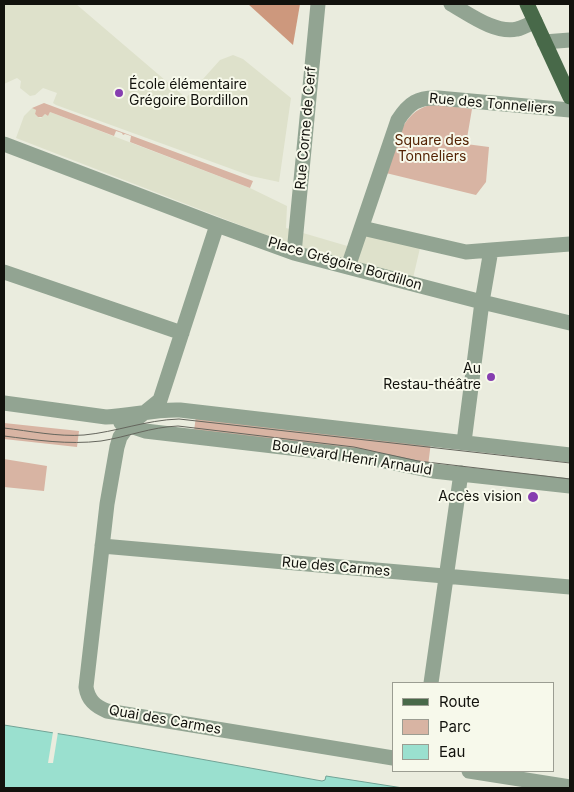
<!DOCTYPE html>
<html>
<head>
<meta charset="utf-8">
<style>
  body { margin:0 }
  #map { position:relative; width:574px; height:792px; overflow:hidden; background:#eaecde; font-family:Inter,sans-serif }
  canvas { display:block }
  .frame { position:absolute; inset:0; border:5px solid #12120d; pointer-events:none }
  .legend { position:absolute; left:392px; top:682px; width:162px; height:90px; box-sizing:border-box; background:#f7f9eb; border:1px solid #9b9d92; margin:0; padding:6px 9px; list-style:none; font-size:15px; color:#12120d }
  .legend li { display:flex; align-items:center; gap:10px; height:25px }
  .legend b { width:25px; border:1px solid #9b9d92 }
</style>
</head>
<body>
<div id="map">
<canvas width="574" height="792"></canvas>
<div class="frame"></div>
<ul class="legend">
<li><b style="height:6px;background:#486949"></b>Route</li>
<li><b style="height:14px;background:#d8b4a3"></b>Parc</li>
<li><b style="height:14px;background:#9ae0cf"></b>Eau</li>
</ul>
</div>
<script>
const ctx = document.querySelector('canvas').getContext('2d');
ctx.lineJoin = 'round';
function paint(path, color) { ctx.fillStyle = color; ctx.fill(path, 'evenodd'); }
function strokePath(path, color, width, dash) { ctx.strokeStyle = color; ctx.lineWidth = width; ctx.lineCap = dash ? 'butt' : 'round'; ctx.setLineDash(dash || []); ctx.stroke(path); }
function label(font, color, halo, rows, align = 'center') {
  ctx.font = font + ' Inter,sans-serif'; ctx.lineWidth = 4; ctx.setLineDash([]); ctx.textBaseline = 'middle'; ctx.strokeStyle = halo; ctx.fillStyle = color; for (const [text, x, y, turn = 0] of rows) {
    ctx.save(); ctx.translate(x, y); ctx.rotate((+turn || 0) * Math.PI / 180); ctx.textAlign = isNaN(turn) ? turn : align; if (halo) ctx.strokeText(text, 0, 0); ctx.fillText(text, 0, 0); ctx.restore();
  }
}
paint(new Path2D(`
  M4,4H76L186,98L220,60L233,55L243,59L291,98L279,182L251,176L56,105L53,103L57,93L43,88L35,95L30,96L20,88L21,81L17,78L4,84Z
  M32,108L36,110L35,114L38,117L41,118L45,114L48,116L50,112L250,188L287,206L286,228L361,250L365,234L420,248L413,278L312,253L16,138L24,116Z`), '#dee1cb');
paint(new Path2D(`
  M44,103L253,181L250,188L130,142L131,136L125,134L123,135L122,133L116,131L114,136L50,112L48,116L45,114L42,117H38L35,114L36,110L32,108Z
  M440,105L472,109L466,144L489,147L486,182L476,195L386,173C394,151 399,117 424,107C429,105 435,105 440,105Z
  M196,416L431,442L428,466L194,431Z
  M4,423L79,431L77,447L4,439Z
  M4,459L47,466L44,491L4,487Z`), '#d8b4a3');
paint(new Path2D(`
  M248,4H300L293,45Z`), '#cd987d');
const water = new Path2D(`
  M4,725L79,737L322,781L325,780L326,776L403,788H4Z`);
paint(water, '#9ae0cf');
strokePath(water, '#71a295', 1);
paint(new Path2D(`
  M53,732H58L53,763H48Z`), '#eaecde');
strokePath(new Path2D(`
  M451,4C469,14 495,34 517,29C523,28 529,24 535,21
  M544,42L570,40
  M4,144L217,225L294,253L482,302L570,323
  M217,225L160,400L128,426L120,437L117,447L107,504L86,687C88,700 95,706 107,711L393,758
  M362,228L466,252L491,250L482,302L464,442
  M491,250L570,244
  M294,253L318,4
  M348,267L398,120C409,103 418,97 438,98L570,110
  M4,272L182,333
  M4,403L106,417C131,416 155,409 180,410L570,455
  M121,423L145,431L359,456L433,471L570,486
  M102,546L570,587
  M431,683L461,473
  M469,771L570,787`), '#92a492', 15);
strokePath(new Path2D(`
  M527,4L570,97`), '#486949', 15);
strokePath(new Path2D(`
  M4,428C30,431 58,437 84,435C116,432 146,420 179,419L570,463
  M4,436C36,440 68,445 101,441C127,437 151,427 178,426L354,447L418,461L570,479`), '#65665d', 1);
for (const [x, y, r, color] of [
  [119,93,5,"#863eb0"],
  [491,377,5,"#863eb0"],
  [533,497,6,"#863eb0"]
]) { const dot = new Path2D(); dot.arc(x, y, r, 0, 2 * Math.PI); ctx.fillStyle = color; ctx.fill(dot); strokePath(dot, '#f7f9eb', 2); }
label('14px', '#12120d', '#f7f9eb', [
  ["École élémentaire",129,85,"left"],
  ["Grégoire Bordillon",129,101,"left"],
  ["Au",481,369],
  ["Restau-théâtre",481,385],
  ["Accès vision",522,497]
], 'right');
label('14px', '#12120d', '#f7f9eb', [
  ["Rue des Tonneliers",492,104,5],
  ["Rue Corne de Cerf",306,128,-85],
  ["Place Grégoire Bordillon",345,264,16],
  ["Boulevard Henri Arnauld",352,458,9],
  ["Rue des Carmes",336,567,5],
  ["Quai des Carmes",165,720,10]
]);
label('14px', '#542304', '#f7f9eb', [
  ["Square des",432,141],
  ["Tonneliers",432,157]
]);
</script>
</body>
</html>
